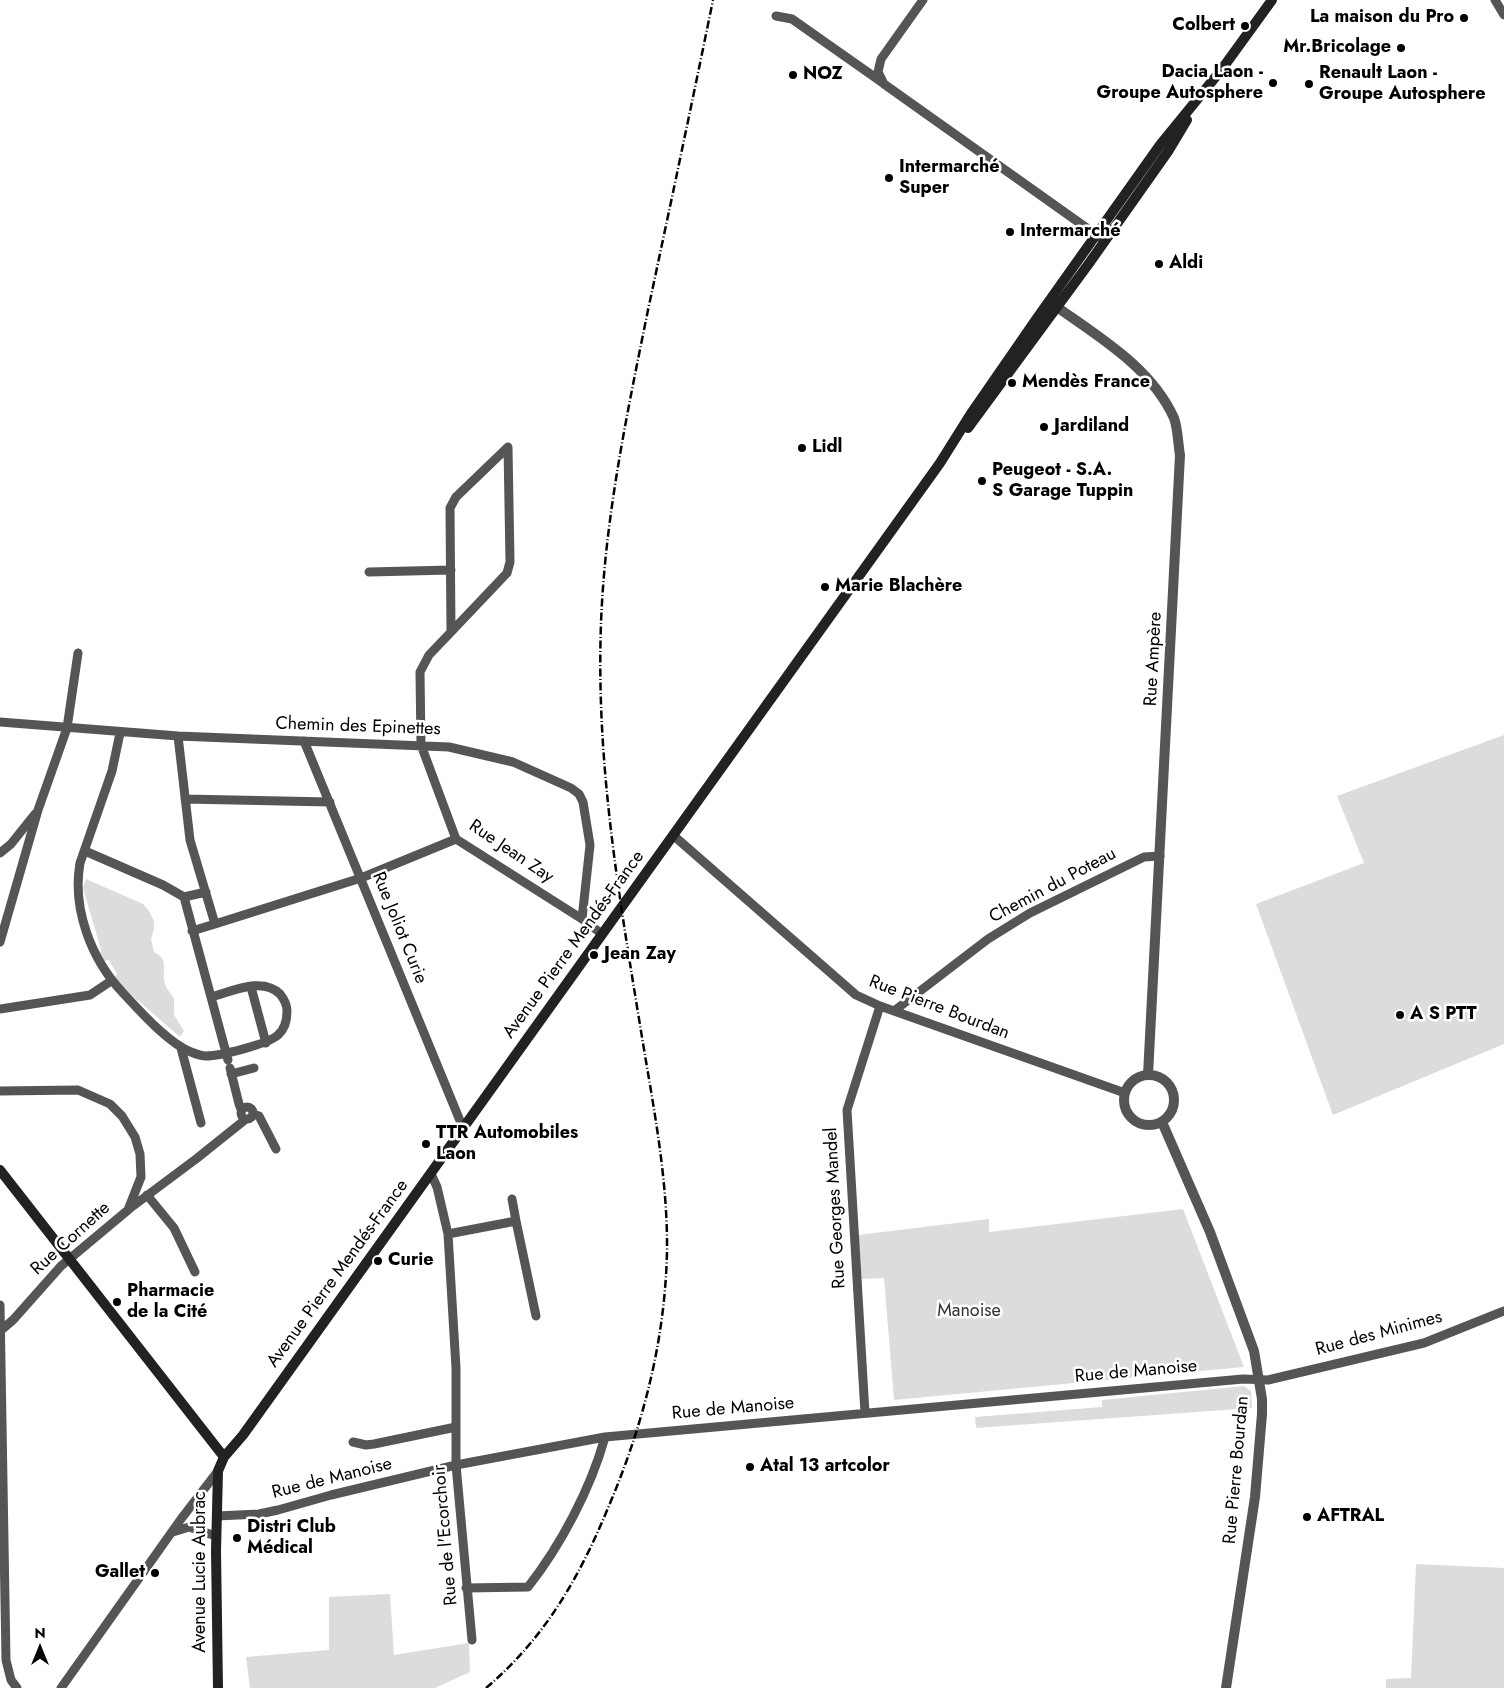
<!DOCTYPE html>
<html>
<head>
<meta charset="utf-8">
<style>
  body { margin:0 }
  #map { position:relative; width:1504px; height:1688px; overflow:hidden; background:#fff; font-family:Jost,sans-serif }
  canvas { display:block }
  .north { position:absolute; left:15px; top:1623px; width:50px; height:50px; -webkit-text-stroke:4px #fff; paint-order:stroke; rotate:0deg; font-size:14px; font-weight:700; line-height:20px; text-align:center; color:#000 }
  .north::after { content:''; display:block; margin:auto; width:18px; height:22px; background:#000; clip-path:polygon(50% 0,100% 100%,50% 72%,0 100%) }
</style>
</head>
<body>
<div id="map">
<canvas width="1504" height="1688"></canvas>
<div class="north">N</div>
</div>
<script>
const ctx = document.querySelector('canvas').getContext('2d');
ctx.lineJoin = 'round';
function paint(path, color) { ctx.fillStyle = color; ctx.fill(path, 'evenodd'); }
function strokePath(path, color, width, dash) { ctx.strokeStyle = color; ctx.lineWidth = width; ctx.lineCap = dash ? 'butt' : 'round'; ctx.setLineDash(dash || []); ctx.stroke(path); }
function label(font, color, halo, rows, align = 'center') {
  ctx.font = font + ' Jost,sans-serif'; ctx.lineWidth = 5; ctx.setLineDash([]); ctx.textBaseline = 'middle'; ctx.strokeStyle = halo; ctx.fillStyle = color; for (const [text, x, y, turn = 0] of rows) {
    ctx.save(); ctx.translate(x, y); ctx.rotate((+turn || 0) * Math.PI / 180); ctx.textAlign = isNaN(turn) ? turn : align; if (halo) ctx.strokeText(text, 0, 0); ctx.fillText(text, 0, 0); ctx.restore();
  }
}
paint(new Path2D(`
  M1504,735V1044L1333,1115L1256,904L1364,863L1337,796Z
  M86,879L143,904L149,911L154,921V929L151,939L154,952C168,959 163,967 164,980C165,987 170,993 174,998V1015L184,1031L180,1037L120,985L114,978L117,974L109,960L104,961L100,953L101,950L83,888Z
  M1183,1209L1244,1367L894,1400L884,1278L861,1279L858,1235L989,1219V1232Z
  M1244,1386L1251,1391L1252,1408L976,1428L975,1417L1102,1407V1400Z
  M1416,1564L1504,1568V1688H1386V1679L1411,1678Z
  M390,1594L394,1655L469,1643L470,1672L435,1688H250L246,1657L329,1650V1597Z`), '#dcdcdc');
strokePath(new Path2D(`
  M923,0L881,59L878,72L884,84L1105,241
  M1495,0L1504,15
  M776,16L792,19L883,83
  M508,447L510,562L507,573L451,632L450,508L456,497Z
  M369,572L451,570
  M451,632L429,655L420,672L421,745L456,839L582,919L602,934
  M0,722L178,736L449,747L513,762L571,788L579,794L583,802L590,845L582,919
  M120,733L112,771L80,863C72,909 91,959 123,993C140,1011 168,1043 191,1052C196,1054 201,1056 206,1056C220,1056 268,1044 278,1035C285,1029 287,1019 287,1011C287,1005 284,999 280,994C262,976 231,992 211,997
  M178,736L190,840L215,924L192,931
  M304,741L463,1128
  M185,799L330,802
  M674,836L856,995L880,1006L1125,1093
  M85,851L163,885L184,897
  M0,853L11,844L35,814
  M206,892L184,897L228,1060
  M215,924L361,878L456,839
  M0,942L38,810L67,728L78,653
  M251,987L266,1043
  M0,1009L90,995L111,981
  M894,1011L988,939L1030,913L1144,857L1160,856
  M181,1048L201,1123
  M230,1068L239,1104L241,1109
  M231,1074L254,1068
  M0,1091L78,1090L110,1104L122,1116L135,1137L140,1154L141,1177L128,1210L61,1266L13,1320L0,1331
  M241 1113a6 6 0 1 1 12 0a6 6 0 1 1-12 0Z
  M253,1114L259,1116L276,1149
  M431,1174L437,1187L448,1234L456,1368V1465L472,1640
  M147,1195L174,1228L195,1272
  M512,1199L516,1221
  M129,1209L196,1159L246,1119
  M448,1234L516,1221L536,1316
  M0,1305L6,1660L11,1680L17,1688
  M865,1413L847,1110L880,1006
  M353,1442L366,1445L374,1444L456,1427
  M217,1516L259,1514L278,1510L331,1495L456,1465L605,1437L1243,1379L1268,1380L1424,1343L1504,1311
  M173,1532L189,1527L216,1536
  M466,1588L528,1587C561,1545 591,1488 605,1437
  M61,1688L181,1519L218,1471`), '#555', 9);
strokePath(new Path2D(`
  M1050,302C1095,335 1150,365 1174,418C1178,429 1178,444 1180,455L1148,1075
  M1124 1100a25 25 0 1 1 50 0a25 25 0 1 1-50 0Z
  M1162,1122L1210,1232L1254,1351L1262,1399V1414L1255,1497L1226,1688`), '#555', 10);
strokePath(new Path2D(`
  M968,428L1090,262L1169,150L1187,120
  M0,1170L224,1457
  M218,1688L216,1551L218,1471L224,1457L243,1435L940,463L972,412L1037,318L1160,145L1222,69L1272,0`), '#222', 10);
strokePath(new Path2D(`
  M486,1688C545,1638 579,1578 608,1508C643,1426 665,1341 667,1252C668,1176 652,1100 640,1025C618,890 596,761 601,623C605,517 627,414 648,310C670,207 692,103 713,0`), '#000', 2.5, [8, 2.5, 1, 2.5]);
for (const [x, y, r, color] of [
  [1464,18,5,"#000"],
  [1245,26,5,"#000"],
  [1401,48,5,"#000"],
  [793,75,5,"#000"],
  [1273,83,5,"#000"],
  [1309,84,5,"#000"],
  [889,178,5,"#000"],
  [1010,232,5,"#000"],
  [1159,264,5,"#000"],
  [1012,383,5,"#000"],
  [1044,427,5,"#000"],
  [802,448,5,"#000"],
  [982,481,5,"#000"],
  [825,587,5,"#000"],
  [594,955,5,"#000"],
  [1400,1015,5,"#000"],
  [426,1144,5,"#000"],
  [378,1261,5,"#000"],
  [117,1302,5,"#000"],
  [750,1467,5,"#000"],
  [1307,1517,5,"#000"],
  [237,1538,5,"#000"],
  [155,1573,5,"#000"]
]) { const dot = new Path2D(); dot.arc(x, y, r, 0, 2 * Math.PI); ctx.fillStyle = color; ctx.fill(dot); strokePath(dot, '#fff', 2); }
label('bold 18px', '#000', '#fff', [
  ["La maison du Pro",1454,18,"right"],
  ["Colbert",1235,26,"right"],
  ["Mr.Bricolage",1391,48,"right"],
  ["Dacia Laon -",1263,73,"right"],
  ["Groupe Autosphere",1263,94,"right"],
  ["Renault Laon -",1319,74],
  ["Groupe Autosphere",1319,95],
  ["NOZ",803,75],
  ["Intermarché",899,168],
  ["Super",899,189],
  ["Intermarché",1020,232],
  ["Aldi",1169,264],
  ["Mendès France",1022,383],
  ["Jardiland",1054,427],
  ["Lidl",812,448],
  ["Peugeot - S.A.",992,471],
  ["S Garage Tuppin",992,492],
  ["Marie Blachère",835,587],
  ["Jean Zay",604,955],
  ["A S PTT",1410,1015],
  ["TTR Automobiles",436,1134],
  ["Laon",436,1155],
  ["Curie",388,1261],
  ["Pharmacie",127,1292],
  ["de la Cité",127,1313],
  ["Atal 13 artcolor",760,1467],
  ["AFTRAL",1317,1517],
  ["Distri Club",247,1528],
  ["Médical",247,1549],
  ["Gallet",145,1573,"right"]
], 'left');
label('18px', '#000', '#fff', [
  ["Rue Ampère",1154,659,-87],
  ["Chemin des Epinettes",358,727,2],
  ["Rue Jean Zay",511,852,34],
  ["Chemin du Poteau",1053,886,-28],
  ["Rue Joliot Curie",399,928,68],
  ["Avenue Pierre Mendés-France",574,945,-54],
  ["Rue Pierre Bourdan",939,1008,21],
  ["Rue Georges Mandel",836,1208,-93],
  ["Rue Cornette",71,1239,-42],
  ["Avenue Pierre Mendés-France",338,1274,-54],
  ["Rue des Minimes",1379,1334,-15],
  ["Rue de Manoise",1136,1372,-5],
  ["Rue de Manoise",733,1409,-5],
  ["Rue Pierre Bourdan",1237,1470,-85],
  ["Rue de Manoise",332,1479,-14],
  ["Rue de l'Ecorchoir",446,1535,-95],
  ["Avenue Lucie Aubrac",201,1572,-90]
]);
label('18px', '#333', '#fff', [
  ["Manoise",969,1312]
]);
</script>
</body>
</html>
